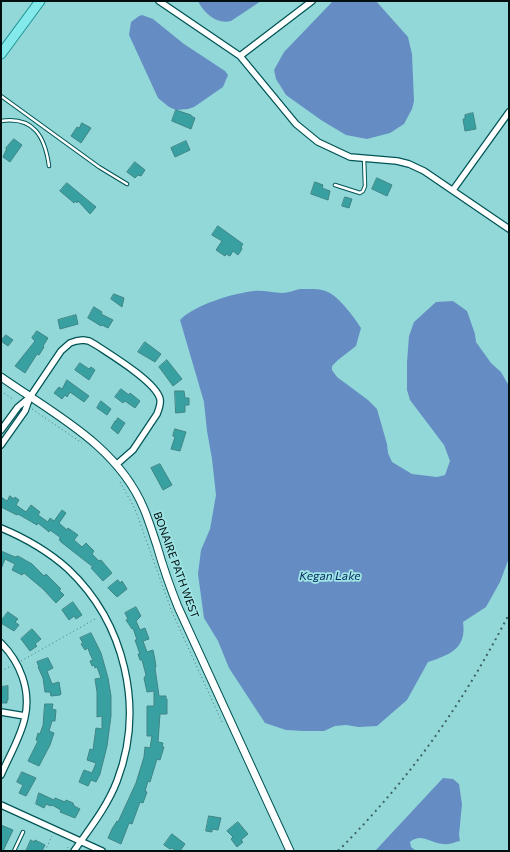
<!DOCTYPE html>
<html>
<head>
<meta charset="utf-8">
<style>
  body { margin:0 }
  #map { position:relative; width:510px; height:852px; overflow:hidden; background:#93d8d9; font-family:Commissioner,sans-serif }
  canvas { display:block }
  .frame { position:absolute; inset:0; border:2px solid #000f0f; pointer-events:none }
</style>
</head>
<body>
<div id="map">
<canvas width="510" height="852"></canvas>
<div class="frame"></div>
</div>
<script>
const ctx = document.querySelector('canvas').getContext('2d');
ctx.lineJoin = 'round';
function paint(path, color) { ctx.fillStyle = color; ctx.fill(path, 'evenodd'); }
function strokePath(path, color, width, dash) { ctx.strokeStyle = color; ctx.lineWidth = width; ctx.lineCap = dash ? 'butt' : 'round'; ctx.setLineDash(dash || []); ctx.stroke(path); }
function label(font, color, halo, rows, align = 'center') {
  ctx.font = font + ' Commissioner,sans-serif'; ctx.lineWidth = 3.5; ctx.setLineDash([]); ctx.textBaseline = 'middle'; ctx.strokeStyle = halo; ctx.fillStyle = color; for (const [text, x, y, turn = 0] of rows) {
    ctx.save(); ctx.translate(x, y); ctx.rotate((+turn || 0) * Math.PI / 180); ctx.textAlign = isNaN(turn) ? turn : align; if (halo) ctx.strokeText(text, 0, 0); ctx.fillText(text, 0, 0); ctx.restore();
  }
}
paint(new Path2D(`
  M198,1H261L231,21C217,25 204,13 198,1Z
  M333,1H376L408,37L412,54L414,101L412,109L404,124L390,133L367,139L346,135L321,120L286,95L276,79L274,70L284,52Z
  M142,15L153,19L184,44L225,71L228,75L223,87L194,107L188,109L176,110L169,107L158,98L129,35L131,22L139,16Z
  M300,289C308,289 321,288 328,292C340,298 354,317 361,328L356,346L338,360L332,366V370L337,377L368,400L377,409L387,444L388,453L392,462L412,474L437,477L445,475L450,461L444,445L410,400L407,390V362L409,336L414,322L436,302L453,301L467,311L475,334L476,342L491,363L501,372L509,386V558L500,582L486,607L463,622C467,649 449,655 428,662L407,700L377,726L359,727L346,725L335,726L324,731H304L286,730L265,723L229,668L218,641L204,618L198,574L201,550L210,529L216,495L212,459L207,431L204,402L180,320C194,305 234,293 254,291C263,290 273,293 282,293C288,293 295,290 300,289Z
  M443,778L453,779L459,784L462,804L459,835L460,841C455,842 449,845 444,844C431,844 422,832 410,842L411,847L416,851H375Z`), '#658dc3');
const building = new Path2D(`
  M176,110L191,115V116L195,118L191,129L172,121Z
  M473,113L476,129L465,131L463,119H465V115Z
  M82,123L91,128L81,143L71,136L77,127L79,128Z
  M14,139L22,145L10,162L3,157L7,148H6Z
  M186,141L190,150L175,157L171,148Z
  M135,162L145,170L141,176L138,175L135,178L127,172Z
  M377,178L392,185L387,196L372,189Z
  M315,182L323,185L322,188L330,191L328,200L311,194Z
  M67,183L96,207L90,214L78,201L77,203L76,201L74,203L60,191Z
  M345,197L352,199L349,208L342,206Z
  M218,226L243,244L241,247L242,249L238,255L233,251L230,256L226,254L225,256L216,250L222,241L212,235Z
  M114,294L124,298L122,307L111,299Z
  M94,307L102,312L101,314L113,320L108,328L102,325L101,326L88,318Z
  M76,315L78,324L60,329L58,320Z
  M37,331L48,338L43,346L44,347L39,355L37,354L25,373L15,366L35,341L32,338Z
  M6,335L13,340L8,346L1,341Z
  M145,342L161,354L155,362L138,352Z
  M167,360L182,379L173,386L159,367Z
  M80,363L89,369L91,367L95,370L89,380L75,370Z
  M67,380L89,396L84,402L70,392L67,397L65,395L62,399L54,393L59,387L62,389Z
  M121,389L129,395L130,393L140,401L135,408L125,401L123,403L115,397Z
  M175,391H184L185,398H189V405H185V412L176,413Z
  M101,401L111,409L107,415L97,408Z
  M118,418L125,423L118,434L111,428L115,421H116Z
  M175,429L186,432L180,451L171,449L175,437L173,436Z
  M160,464L172,485L163,490L151,468Z
  M10,496L14,499L15,497L19,500L16,505L26,512L31,505L40,512L38,515L48,522L50,518L54,521L62,510L66,513L59,523L67,530L68,528L78,535L74,540L82,547L86,543L94,551L92,554L99,561L101,560L112,573L103,581L91,568L93,567L61,542L59,539L61,538L50,530L49,532L38,523L37,525L18,514L17,515L1,507V497L7,501Z
  M1,551L15,557L18,556L32,564L44,576L46,574L61,589L59,590L64,595L56,603L43,589L24,573L22,575L12,570L15,564L5,559L1,569Z
  M118,580L120,583L122,581L127,589L117,597L108,588Z
  M73,602L82,615L76,619L74,616L69,620L62,610Z
  M136,607L141,616L136,621L140,630L145,628L149,639L143,641L147,652L153,650L155,660L156,667L155,668L159,696H166V699H167V714H160L158,742L163,743L162,747H164L160,760L157,759L150,782L148,781L145,791L147,792L143,803L140,802L132,824L129,823L121,844L108,838L112,829L117,821L118,822L136,783L144,757L145,747L150,748L152,736H147V706H154V691L147,692L144,678L146,675L142,660H140L138,654H140L135,640H137L133,628L132,629L126,620L128,619L125,613Z
  M8,612L18,619L15,622L19,625L14,631L1,623V621Z
  M32,629L41,639L35,644L37,646L30,651L21,639Z
  M91,633L101,653L108,678L111,696V716L107,746L100,774L96,782L91,780L88,786L79,782L84,770L92,773L96,763L87,760L90,749L93,750L96,728L102,729V716L97,717V692L95,679L101,678L97,667L95,668L94,665L92,666L90,661L93,660L90,654L88,648L85,650L81,644L83,643L80,638Z
  M48,658L53,668L47,671L52,684L59,682L61,694L60,695L51,696L50,692H45L43,678L38,667H39L37,662Z
  M8,686V700H7V703H1V687Z
  M45,704H53L52,709L56,710L55,721H52L49,731L54,733L50,745L39,766L28,761L38,741L36,740L38,733L40,734L43,725Z
  M22,772L36,778L26,796L19,793L23,785L17,782Z
  M39,793L54,800L55,798L65,802L66,800L73,803L74,806L80,809L75,818L60,812L61,810L52,805L51,806L46,804L44,808L36,804Z
  M209,816L221,818L218,830L212,829V832L206,831Z
  M238,822L248,834L241,840L243,842L237,847L231,839L233,837L227,831Z
  M1,825L13,830L3,851H1Z
  M172,834L185,844L180,851H176L172,848L170,849L164,845Z
  M31,840L34,842L35,840L45,845L42,851H26Z`);
paint(building, '#38a0a1');
strokePath(building, '#408586', 1);
const service = new Path2D(`
  M1,96L99,167L127,184
  M1,121C34,116 45,137 49,166
  M335,185L360,193L363,191L365,186L364,158
  M14,851L23,832`);
const minor = new Path2D(`
  M159,1L240,56L296,124L318,142L350,157L397,161L409,164L424,171L509,229
  M240,56L312,1
  M453,190L509,112
  M1,430L18,407L30,397
  M1,445L25,411L30,397L61,351L70,343L76,341L83,340L89,341L96,345C111,355 156,382 160,399C161,404 159,409 157,414L133,450L117,464
  M1,528C25,538 48,551 68,569C125,623 145,708 117,781C107,807 90,828 74,851
  M1,643C20,662 31,690 25,717C21,737 9,756 1,775
  M1,712L25,716
  M1,805L102,851`);
const tertiary = new Path2D(`
  M1,377C54,414 118,446 144,509C149,521 153,534 157,546C163,567 170,587 178,607L290,851`);
const primary = new Path2D(`
  M1,54L40,1`);
strokePath(service, '#005455', 4.5);
strokePath(minor, '#005455', 8);
strokePath(tertiary, '#005455', 9);
strokePath(primary, '#209495', 11);
strokePath(new Path2D(`
  M1,391L14,400
  M32,409L82,443
  M120,482L135,509L172,612L222,722
  M21,661L97,618
  M1,671L11,666
  M45,851L52,836
  M65,851L70,845`), '#4a7475', 1, [1, 3]);
strokePath(service, '#fff', 2.5);
strokePath(minor, '#fff', 5.5);
strokePath(tertiary, '#fff', 7);
strokePath(primary, '#84e9eb', 9);
strokePath(new Path2D(`
  M338,851C409,780 463,704 509,614`), '#3d6363', 2, [2, 4]);
label('11px', '#000f0f', '#a0e5e6', [
  ["BONAIRE PATH WEST",176,565,70]
]);
label('italic 12px', '#062f61', '#a0e5e6', [
  ["Kegan Lake",330,576]
]);
</script>
</body>
</html>
